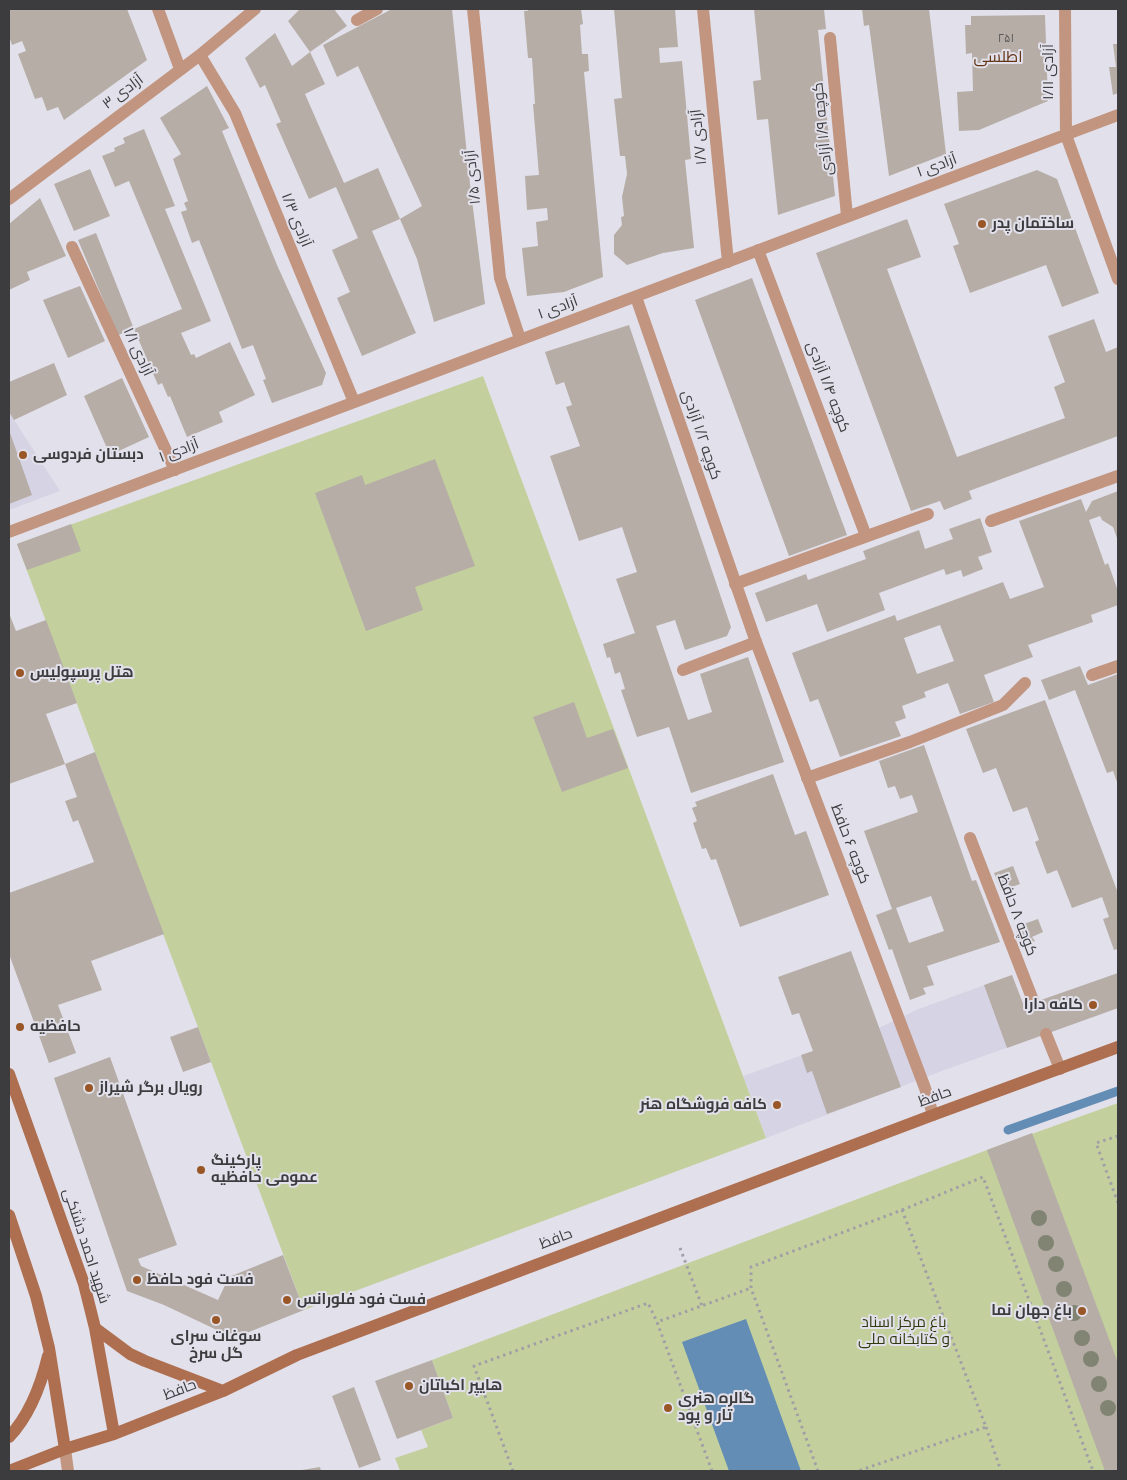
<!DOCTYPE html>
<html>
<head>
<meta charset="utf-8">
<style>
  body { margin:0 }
  #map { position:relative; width:1127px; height:1480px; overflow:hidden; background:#e2e0ea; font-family:"Noto Sans",sans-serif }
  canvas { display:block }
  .frame { position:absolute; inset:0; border:10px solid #3c3c3f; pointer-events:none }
</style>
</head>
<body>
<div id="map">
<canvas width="1127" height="1480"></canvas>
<div class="frame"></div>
</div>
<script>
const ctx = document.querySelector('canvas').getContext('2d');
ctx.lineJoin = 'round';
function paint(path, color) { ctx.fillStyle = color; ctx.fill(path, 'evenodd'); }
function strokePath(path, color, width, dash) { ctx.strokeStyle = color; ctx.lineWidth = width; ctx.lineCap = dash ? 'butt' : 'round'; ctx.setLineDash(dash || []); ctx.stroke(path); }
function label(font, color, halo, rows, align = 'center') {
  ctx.font = font + ' "Noto Sans",Cairo,sans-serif'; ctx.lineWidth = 4; ctx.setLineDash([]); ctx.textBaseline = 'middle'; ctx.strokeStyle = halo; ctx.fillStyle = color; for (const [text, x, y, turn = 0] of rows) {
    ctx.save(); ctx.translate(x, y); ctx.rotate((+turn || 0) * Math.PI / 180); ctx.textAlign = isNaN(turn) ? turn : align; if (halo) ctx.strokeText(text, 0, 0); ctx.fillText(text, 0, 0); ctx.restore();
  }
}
paint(new Path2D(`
  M9,412L60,491L9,510Z
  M1118,973V1008L939,1072L766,1138L743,1076L879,1028L916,1010L1012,975L1024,1006Z`), '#d6d3e4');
paint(new Path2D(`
  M483,376L766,1138L304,1310L17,544Z
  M1118,1103V1471H400L395,1458L428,1447L421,1430L453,1418L432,1360L987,1150Z`), '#c3d09d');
paint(new Path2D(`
  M746,1319L801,1471H729L682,1342Z`), '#638db5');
strokePath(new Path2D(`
  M1008,1130L1118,1091`), '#638db5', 9);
paint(new Path2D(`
  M9,9H127L147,60L64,120L58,107L47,111L42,97L35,99L18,54L26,51L22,41L12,45L9,36Z
  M300,9H334L347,26L310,52L288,21Z
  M392,9H452L470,184L485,304L434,322L417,259L400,219L372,231L416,333L362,356L337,298L350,292L332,250L358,238L336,187L309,199L276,124L281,122L265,85L260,88L245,58L275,33L292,66L310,52L325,84L305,94L344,183L378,168L400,219L422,206L358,66L337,77L323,45Z
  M527,9H581L583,24L580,25L582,54H588L589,71L584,72L603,277L564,292L527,296L522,248L538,246L536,222L548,220L547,208L527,210L525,176L539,175L533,104H535L532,58H528L524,11H528Z
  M614,9H675L678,47L659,48L660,63L682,61L691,159L685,160L694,248L663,253L627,265L614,254V235L622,225L621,217L624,216L622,197L627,174L625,156H620L614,99L622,98Z
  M754,9H824L826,29L818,30L835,196L778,215L768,119L757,120L753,81L761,80Z
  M862,9H929L946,154L889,176L869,25L864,26Z
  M1045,15L1048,101L979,130L959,131L957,92L973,91L972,53L966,54L965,25H971V16Z
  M1113,44H1118V93L1113,95L1109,67H1116Z
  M207,86L229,128L222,131L277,265L326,373L322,385L272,403L263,380L266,379L253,345L242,349L199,240L192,243L181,212L187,210L184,203L188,201L173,159L181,154L160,118Z
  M144,129L175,206L165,209L211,321L181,333L191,355L194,354L196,358L230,342L255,395L219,412L223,422L187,437L170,396L168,397L162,383L158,385L134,329L182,309L129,181L115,187L102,156L115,151L114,148L125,143L123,138Z
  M90,169L110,216L74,231L54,184Z
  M1037,170L1057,179L1099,293L1062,307L1046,265L970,293L953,246L959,244L944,204Z
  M40,198L66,256L27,272L30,280L9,290V224Z
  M907,219L921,257L887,269L957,457L1065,418L1054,387L1065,382L1048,336L1094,319L1106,352L1118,347V436L969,491L972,499L944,510L940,501L911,511L816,253Z
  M96,233L134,329L118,335L78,240Z
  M752,278L847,535L789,556L695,300Z
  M80,286L105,341L68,358L43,300Z
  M629,325L731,627L727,636L685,650L675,620L656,626L688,720L712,712L700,674L748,657L784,762L691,793L669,727L637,737L621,690L625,689L620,672L615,674L610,657L607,658L603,644L635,633L616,579L637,572L622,527L579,541L550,456L580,446L566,407L572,405L564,382L556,385L545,352Z
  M54,363L67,395L14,420L9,412V382Z
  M122,378L149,437L110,455L84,396Z
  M9,430L32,495L9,504Z
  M435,459L475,566L415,587L423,610L366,631L315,493L362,475L365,485Z
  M1118,491V541L1113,527L1102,520L1100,516L1089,520L1105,565L1108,563L1118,591V605L1091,615L1093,622L1028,645L1033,657L984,675L994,702L960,714L948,683L924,692L926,697L902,706L906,718L895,722L901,736L840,757L818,699L810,702L792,653L895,615L897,621L1003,582L1010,599L1044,587L1019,521L1081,499L1086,512L1092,501ZM940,625L954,661L917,674L904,638Z
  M980,518L992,552L978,557L983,569L963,577L961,570L946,575L944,569L879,593L885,610L827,632L817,604L766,622L755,593L806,574L808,580L866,559L863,551L919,530L925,549L953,539L949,529Z
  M71,524L81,551L27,570L17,544Z
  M9,613L16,631L46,620L77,703L46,714L65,764L95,752L164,934L91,961L102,990L58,1005L76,1053L49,1063L9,954V893L94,862L78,820L73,822L65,801L77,797L65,764L9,784Z
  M1080,666L1088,685L1118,674V785L1113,771L1107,773L1075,690L1049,700L1041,680Z
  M1045,700L1118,893V949L1114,950L1103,919L1109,917L1102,897L1072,908L1057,870L1047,874L1035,842L1039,840L1027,807L1013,812L996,768L983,773L966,729Z
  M574,702L587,738L613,729L628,768L562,792L533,717Z
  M924,745L972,881L976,880L1000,942L927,966L934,985L923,988L926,994L910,1000L892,949L889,950L876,915L892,909L864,831L918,812L912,795L900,799L895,786L888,788L879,761ZM931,896L944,931L909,943L896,908Z
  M773,774L795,835L806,831L829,895L740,927L716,859L711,860L706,848L702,849L693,823L697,821L692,808L697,806L695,802Z
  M1013,866L1020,884L1001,891L994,873Z
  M1038,919L1043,932L1032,937L1035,941L1021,946L1015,927Z
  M851,951L901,1087L827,1114L812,1071L807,1073L801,1055L813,1051L799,1013L792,1015L778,977Z
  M1118,973V1008L1007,1048L984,985L1012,975L1024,1006Z
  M198,1027L211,1062L183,1072L170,1037Z
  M110,1057L177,1245L138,1259L141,1266L218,1300L229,1277L283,1255L304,1310L234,1338L164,1305L127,1291L54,1078Z
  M1032,1133L1118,1363V1471H1105L987,1150Z
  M432,1360L453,1418L397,1439L375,1381Z
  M354,1387L381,1460L359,1468L332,1396Z
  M320,1467L321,1471H302V1470Z`), '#b6ada7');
strokePath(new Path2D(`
  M1118,1136L1096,1143L1118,1203
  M902,1210L983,1177L1093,1471
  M680,1248L702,1306
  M986,1427L1001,1471
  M513,1471L474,1366L648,1303L657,1322
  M712,1471L657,1322L751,1288
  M818,1471L751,1288V1267L902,1210L986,1427L858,1471`), '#a09fa6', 3, [2.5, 4]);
strokePath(new Path2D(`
  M357,20L377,9
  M991,521L1118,476
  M735,584L928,514
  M683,670L756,642
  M1092,675L1118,666
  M807,778L910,742L1003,705L1025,683
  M970,838L1034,1003
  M1046,1034L1060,1069`), '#c19580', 12);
strokePath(new Path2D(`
  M158,9L180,69
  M473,9L500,278L520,339
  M703,9L728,262
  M1065,9L1066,135L1118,279
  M830,38L847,216
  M200,55L235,113L354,402
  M9,199L200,55L255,9
  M72,247L175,470
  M758,250L866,536
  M636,297L756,642L925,1088L933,1115
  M9,532L1118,115`), '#c19580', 12);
strokePath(new Path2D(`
  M65,1449L68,1471`), '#c19580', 12);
strokePath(new Path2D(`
  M9,1074L84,1284L95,1328L114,1434
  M9,1215L36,1296L49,1348L65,1449
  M95,1328L130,1354L145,1361L223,1391
  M9,1437C30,1415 41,1385 48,1356
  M9,1471L65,1449L114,1434L223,1391L297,1355L933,1115L1118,1047`), '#ae6f50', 12);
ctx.fillStyle = '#818472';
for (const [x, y] of [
  [1039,1218],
  [1046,1243],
  [1056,1264],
  [1064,1289],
  [1074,1313],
  [1082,1338],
  [1091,1359],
  [1099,1384],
  [1108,1408]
]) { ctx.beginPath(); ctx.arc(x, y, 8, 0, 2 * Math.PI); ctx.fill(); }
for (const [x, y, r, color] of [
  [982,224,5,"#995626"],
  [23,455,5,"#995626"],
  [20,673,5,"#995626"],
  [1093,1005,5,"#995626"],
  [20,1027,5,"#995626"],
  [89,1088,5,"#995626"],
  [777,1105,5,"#995626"],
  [201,1170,5,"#995626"],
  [137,1280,5,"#995626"],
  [287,1300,5,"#995626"],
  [1082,1311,5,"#995626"],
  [216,1320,5,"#995626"],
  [409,1386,5,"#995626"],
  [668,1408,5,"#995626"]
]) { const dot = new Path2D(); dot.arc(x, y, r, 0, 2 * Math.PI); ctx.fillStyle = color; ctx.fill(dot); strokePath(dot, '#e2e0ea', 2); }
label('12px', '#5a5859', null, [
  ["۲۵۱",1006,39]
]);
label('15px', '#3c3c3f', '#e2e0ea', [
  ["آزادی ۱/۱۱",1049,72,-90],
  ["۳ آزادی",123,92,-37],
  ["کوچه ۱/۹ آزادی",823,129,-96],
  ["آزادی ۱/۷",699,137,-96],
  ["آزادی ۱",937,166,-20],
  ["آزادی ۱/۵",473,177,-96],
  ["آزادی ۱/۳",296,220,68],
  ["آزادی ۱",558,308,-20],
  ["آزادی ۱/۱",138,352,65],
  ["کوچه ۱/۴ آزادی",828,387,69],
  ["کوچه ۱/۲ آزادی",701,435,71],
  ["آزادی ۱",179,451,-21],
  ["کوچه ۶ حافظ",850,844,69],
  ["کوچه ۸ حافظ",1017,915,69],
  ["حافظ",935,1097,-20],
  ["حافظ",556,1239,-21],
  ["شهید احمد دشتکی",86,1246,72],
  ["حافظ",180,1390,-21]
]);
label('bold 15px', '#3c3c3f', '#e2e0ea', [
  ["ساختمان پدر",992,224],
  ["دبستان فردوسی",33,455],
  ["هتل پرسپولیس",30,673],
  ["کافه دارا",1083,1005,"right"],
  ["حافظیه",30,1027],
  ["رویال برگر شیراز",99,1088],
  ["کافه فروشگاه هنر",767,1105,"right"],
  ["پارکینگ",211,1161],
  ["عمومی حافظیه",211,1178],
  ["فست فود حافظ",147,1280],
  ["فست فود فلورانس",297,1300],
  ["باغ جهان نما",1072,1311,"right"],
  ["سوغات سرای",216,1337,"center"],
  ["گل سرخ",216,1354,"center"],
  ["هایپر اکباتان",419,1386],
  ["گالره هنری",678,1399],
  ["تار و پود",678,1416]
], 'left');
label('15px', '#31390f', '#e2e0ea', [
  ["باغ مرکز اسناد",904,1323],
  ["و کتابخانه ملی",904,1340]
]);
label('16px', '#623413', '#e2e0ea', [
  ["اطلسی",998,57]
]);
</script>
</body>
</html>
